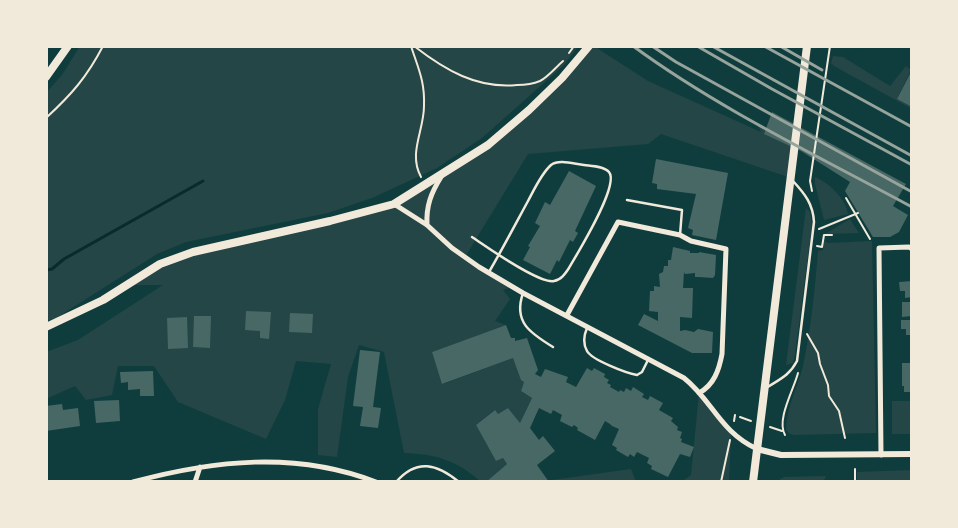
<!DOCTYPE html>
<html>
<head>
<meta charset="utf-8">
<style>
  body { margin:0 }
  #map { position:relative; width:958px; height:528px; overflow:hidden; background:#0f3d3e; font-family:Signika,sans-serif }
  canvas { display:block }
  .frame { position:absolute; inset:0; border:48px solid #f1e9da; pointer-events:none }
</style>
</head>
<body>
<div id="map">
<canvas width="958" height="528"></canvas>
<div class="frame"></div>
</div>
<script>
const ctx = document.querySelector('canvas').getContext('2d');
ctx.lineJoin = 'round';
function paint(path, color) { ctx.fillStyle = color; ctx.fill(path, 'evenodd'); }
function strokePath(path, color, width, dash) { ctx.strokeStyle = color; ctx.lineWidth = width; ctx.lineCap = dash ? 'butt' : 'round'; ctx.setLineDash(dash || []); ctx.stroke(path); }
paint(new Path2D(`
  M80,46H578L564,65L482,138L437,168L372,198L328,213L186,242L157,254L56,318L46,321V93L62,75Z
  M589,46H594L600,50L648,81L761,132L757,123L795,144L791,178L661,134L648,144L528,154L465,257L512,287L503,290L510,299L495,321L506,325L432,352L443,384L513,358L524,382L521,391L532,398L520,423L508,408L498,414L494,410L476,425L496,461L503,458L507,464L486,482H481C457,460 435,454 404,453L384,352L359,345L348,377L337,457L318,455V409L331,364L296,361L285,400L266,439L178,402L154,366H118L112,395L86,400L75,386L46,399V352L78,340L163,285H126L160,264L394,204L442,175L529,110Z
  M833,56L843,57L890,86L906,66L911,70L897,99L912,107V109L834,66L831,63Z
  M815,177C828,182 846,199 848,214L824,220L815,184Z
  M806,208L810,212L812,226L795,354L793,363L786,365Z
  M850,219L859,233L825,234Z
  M826,241L827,243L872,241L876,433L794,435L790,434L786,430C786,408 798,387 803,366C811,328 815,289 818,251L823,250L824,242Z
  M699,393L731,433L729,482H681L691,475Z
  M892,401H912V434H892Z
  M631,469L636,482H557L552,480Z
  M912,470V482H857V472Z
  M826,476L823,482H780V479L785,477Z`), '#244646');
strokePath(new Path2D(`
  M46,270L52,269L64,259L203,181`), '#0a2a2b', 3);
paint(new Path2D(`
  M912,70V107L897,99Z
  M772,112L906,184L893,206L908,215L899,232L890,237H873L845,191L850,182L801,151L764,134Z
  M656,159L728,173L716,240L692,235L693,230L688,228L696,194L657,189V184L652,183Z
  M569,171L596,186L575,231L578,233L573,242L570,240L559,262L557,260L550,274L523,260L530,247L528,246L540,226L535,223L545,202L550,205Z
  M673,247L690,251V253H699V252L716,255L715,275L713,278L699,277H695V273L685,274L684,272L683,288H693L692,318L680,317V331L685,330L694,332L698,329L713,332L712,353H692L638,325L644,314L658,321V312L649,311L650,291H654V286L660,287L659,274L663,272L664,266H668V260H671Z
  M912,281V297L905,298V291H900L899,282Z
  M902,302H912V316L902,317Z
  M246,311L271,312L269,339L260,338V331L245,330Z
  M290,313L313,314L312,333L289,332Z
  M194,316H211L210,348L193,347Z
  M187,317L188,348L168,349L167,318Z
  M901,320H912V335H906V329H901Z
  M506,325L511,338H515V341L527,338L538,370L535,374L541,377L545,369L568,377L566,382L576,387L587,368L592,371L594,368L605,374L604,377L609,380L607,383L611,385L610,387L619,392L620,390L624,392L626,388L631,391L633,387L644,394L642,397L648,400L650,396L663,403L659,410L673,418L671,421L678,427L677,430L682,432L680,438L682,439L681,442L694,447L690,457L680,454L668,477L651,469L652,466L647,463L649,458L637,452L634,457L630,454L628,457L616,450L617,448L612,445L619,429L612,426L610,424L605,421L595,440L577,430L578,428L574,425L572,427L560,421L562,415L553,410L551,414L539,408L530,428L539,440L543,436L555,451L537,465L549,482H486L507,464L503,458L496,461L476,425L495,410L498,414L508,408L520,423L532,398L521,391L524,382L521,380L513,358L442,384L432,352Z
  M360,350L380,352L373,407L381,408L378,428L360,426L363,407L353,406Z
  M902,363H912V392H904V386H902Z
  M153,371L154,396H140V389L128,390V382L121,383L120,372Z
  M119,400L120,421L96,423L94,401Z
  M62,404L63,410L78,408L80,426L46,431V406Z`), '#486865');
strokePath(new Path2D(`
  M411,46C418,68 425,81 424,106C424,131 408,153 421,177
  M414,46C445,70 477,89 517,85C524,85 533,84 540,81C548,77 556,67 563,61
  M569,53L574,46
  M46,118C71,95 87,77 103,46
  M812,191L810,181L830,46
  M846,198L870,239
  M819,229L858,213
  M817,246L822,247L824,235H832
  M807,334L818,353L820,364L828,385L829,396L839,411L845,438
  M740,417L751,421
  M734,421L735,415
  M770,427L782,431
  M785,435C776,420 794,389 798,373
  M855,469V482
  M721,482L730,440`), '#f1e9da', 2);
strokePath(new Path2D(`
  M627,200L682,210L680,235
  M472,237C487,247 539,284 554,281C561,280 565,274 569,268C577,254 620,185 609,172C604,166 592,166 584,165C574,164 559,159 551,165C541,174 534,190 528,201C515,225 503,248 489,272
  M523,293C513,322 530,333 553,347
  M587,328C584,335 583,344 587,351C592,360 626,373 637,375L642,372L648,360
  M766,388C780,379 789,376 797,361L814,222C813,204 805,194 793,181
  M396,482C417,458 437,464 459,482`), '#f1e9da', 2.5);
strokePath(new Path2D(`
  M394,204L427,225L452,248L479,267L523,293L684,378C712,400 720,432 757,449
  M427,225C426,206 431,193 441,177
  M567,315L618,222L680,235L691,241L726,249L722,354C719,370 714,385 699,393
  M881,455L879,248L909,247L912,249
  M133,482C214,460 296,451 376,482
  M195,482L200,467`), '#f1e9da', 5);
strokePath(new Path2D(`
  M757,449L781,455L912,454`), '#f1e9da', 6);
strokePath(new Path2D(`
  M46,77L68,46
  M46,327L103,300L160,264L193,252L330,221L394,204L488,145L529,110L562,78L589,46
  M753,482L807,46`), '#f1e9da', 8);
strokePath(new Path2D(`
  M633,46C719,109 818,156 912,207
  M652,46L676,62L912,192
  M697,46L772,89L912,165
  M712,46L912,156
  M764,46L912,127
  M780,46L822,70`), '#97a49c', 3);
</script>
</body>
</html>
